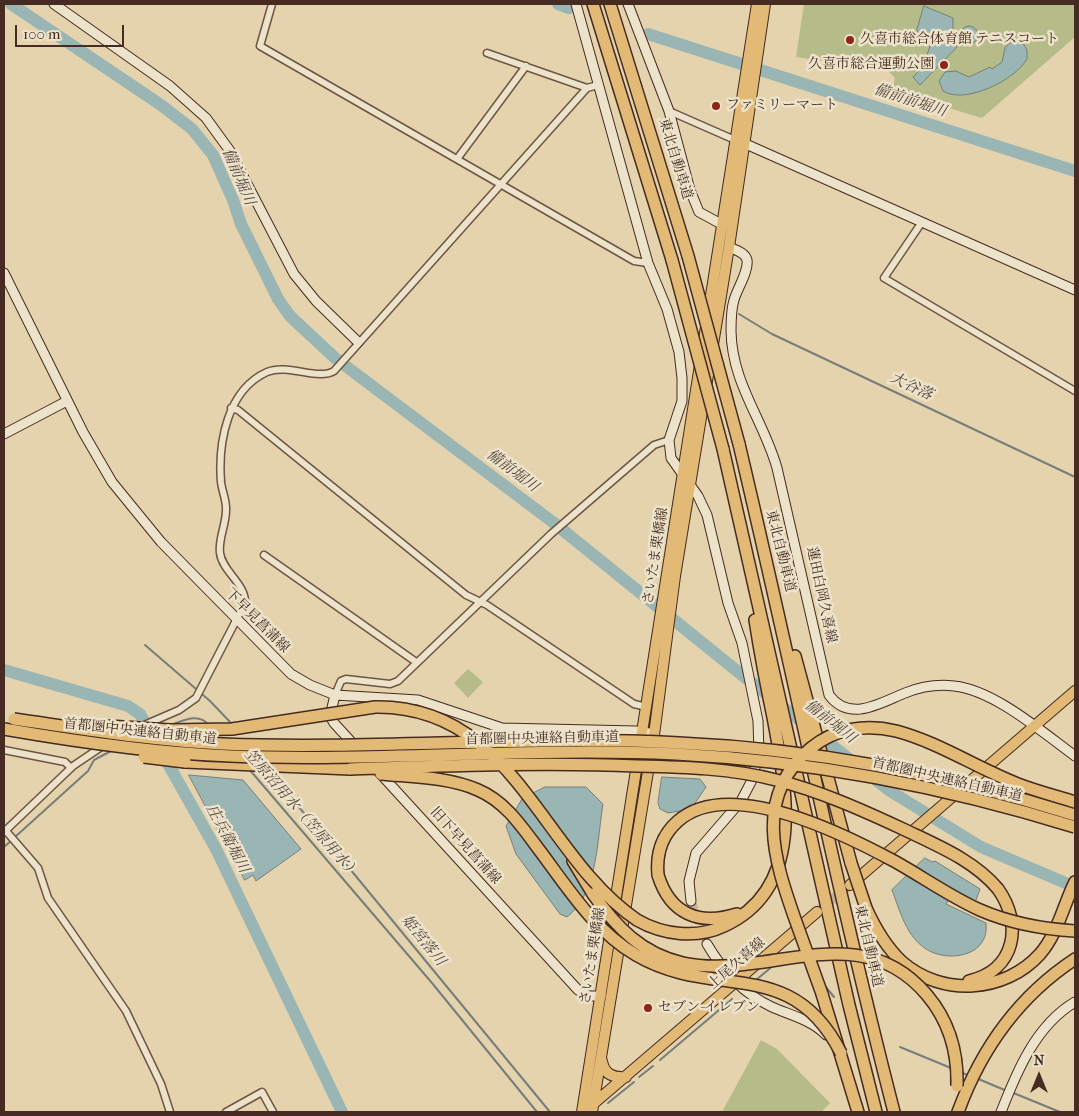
<!DOCTYPE html>
<html>
<head>
<meta charset="utf-8">
<style>
  body { margin:0 }
  #map { position:relative; width:1079px; height:1116px; overflow:hidden; background:#e4d3ad; font-family:"IM FELL French Canon",serif }
  canvas { display:block }
  .frame { position:absolute; inset:0; border:5px solid #452b21; pointer-events:none }
  .north { position:absolute; left:1014px; top:1051px; width:50px; height:50px; -webkit-text-stroke:4px #ede2ca; paint-order:stroke; rotate:0deg; font-size:14px; font-weight:700; line-height:20px; text-align:center; color:#452b21 }
  .north::after { content:''; display:block; margin:auto; width:18px; height:22px; background:#452b21; clip-path:polygon(50% 0,100% 100%,50% 72%,0 100%) }
  .scale { position:absolute; left:15px; top:25px; width:109px; height:22px; box-sizing:border-box; border:2px solid #452b21; border-top:0; padding-left:6px; font-size:15px; line-height:18px; white-space:nowrap; color:#452b21; -webkit-text-stroke:4px #ede2ca; paint-order:stroke }
</style>
</head>
<body>
<div id="map">
<canvas width="1079" height="1116"></canvas>
<div class="frame"></div>
<div class="north">N</div>
<div class="scale">100 m</div>
</div>
<script>
const ctx = document.querySelector('canvas').getContext('2d');
ctx.lineJoin = 'round';
function paint(path, color) { ctx.fillStyle = color; ctx.fill(path, 'evenodd'); }
function strokePath(path, color, width, dash) { ctx.strokeStyle = color; ctx.lineWidth = width; ctx.lineCap = dash ? 'butt' : 'round'; ctx.setLineDash(dash || []); ctx.stroke(path); }
function label(font, color, halo, rows, align = 'center') {
  ctx.font = font + ' "IM FELL French Canon","Noto Serif JP",serif'; ctx.lineWidth = 5; ctx.setLineDash([]); ctx.textBaseline = 'middle'; ctx.strokeStyle = halo; ctx.fillStyle = color; for (const [text, x, y, turn = 0] of rows) {
    ctx.save(); ctx.translate(x, y); ctx.rotate((+turn || 0) * Math.PI / 180); ctx.textAlign = isNaN(turn) ? turn : align; if (halo) ctx.strokeText(text, 0, 0); ctx.fillText(text, 0, 0); ctx.restore();
  }
}
paint(new Path2D(`
  M804,4H1075V37L982,118L892,91L895,78L887,70L796,57Z
  M468,669L483,682L468,698L454,683Z
  M761,1040L777,1049L830,1103L821,1112H722Z`), '#b5bc89');
const water = new Path2D(`
  M924,6L953,18V37L957,47L920,85L913,77L923,67L933,37L918,33L917,30Z
  M960 35a9 9 0 1 1 18 0a9 9 0 1 1-18 0Z
  M1011,42L1023,43L1027,50V59C1015,80 965,105 943,91L939,81L945,72L956,71L969,77L990,67L992,69L1002,62L1005,48Z
  M189,775L243,780L301,849L256,881L253,875L245,880Z
  M662,777L700,779L706,787L691,809L668,813L660,809L658,803Z
  M545,787H586L603,804C597,840 598,893 567,917L560,914L516,854L506,826L522,799Z
  M925,858L932,862L935,861L980,889L975,903L953,893L946,904L986,923C990,957 947,963 926,949C906,936 900,911 892,890Z`);
paint(water, '#99b6b4');
strokePath(water, '#777e79', 1);
strokePath(new Path2D(`
  M739,314L772,334L1075,477
  M145,645L210,701L231,723
  M170,725C183,721 198,712 209,725
  M249,769L432,983L537,1112
  M280,784L550,1112
  M15,837L88,771L94,760L111,751
  M4,847L12,840
  M756,980L774,965
  M825,986L834,997
  M900,1047L951,1068
  M660,1060L732,999
  M960,1072L970,1076
  M639,1077L653,1066
  M976,1078L1007,1091
  M1011,1092L1060,1112
  M608,1103L634,1082`), '#777e79', 2);
strokePath(new Path2D(`
  M11,4L161,105L192,129L213,155L233,200L241,224L278,299L290,316L335,358L554,523L737,671L890,791L981,847L1075,887
  M558,4L569,8
  M648,34L1075,171
  M4,670L128,706L140,714L216,849L342,1112`), '#99b6b4', 12);
strokePath(new Path2D(`
  M691,901L707,944`), '#c4b191', 9, [9, 4.5]);
strokePath(new Path2D(`
  M817,912L850,885`), '#c4b191', 10, [10, 5]);
const street = new Path2D(`
  M272,4L260,46L634,261L648,263
  M487,53L587,88
  M669,111L735,140
  M457,159L526,66
  M922,222L884,278L1075,391
  M231,408L238,410L466,595L487,605L634,704L647,707
  M264,555L416,662
  M335,695L341,681L346,679L390,684L398,681L551,534L654,445L669,440
  M142,726L179,710L196,698L245,603C246,584 222,571 220,553C218,538 227,523 226,508C226,499 222,491 221,482C218,443 227,390 267,372C288,363 318,381 334,371L587,88L598,85
  M4,750L65,762L71,768
  M6,831L38,868L48,898L126,1011L161,1084L170,1112
  M4,832L73,766L119,735
  M226,1112L262,1092L273,1112`);
const secondary = new Path2D(`
  M54,4L170,86L206,118L230,151L294,274L316,301L358,342
  M576,4L648,263L667,309L679,352L682,378V401L669,440L671,458L698,496L707,515L728,603L742,643L758,721L759,753L751,782L741,801L696,853L689,881L691,901
  M628,4L669,111L690,190L699,212L723,225
  M739,141L1075,290
  M729,247C735,250 745,252 747,260C749,271 737,289 734,300C731,310 731,321 731,331C732,384 763,419 777,468L829,695C850,723 880,703 905,693C920,687 937,684 954,686C994,690 1042,732 1075,756
  M4,273L83,432L112,482L161,542L291,674L310,685L335,695L418,700L502,728L636,731L649,733
  M4,434L67,401
  M335,695L330,716L334,723L578,990L589,996H601
  M707,944C723,971 742,993 772,1007C790,1015 812,1020 826,1035
  M1001,1112C1017,1071 1036,1025 1075,1002`);
const primary = new Path2D(`
  M850,885L1075,691
  M602,1061C604,1074 613,1078 626,1077
  M592,1105L817,912
  M582,1112L757,4
  M592,1112L654,735L675,576L729,247L765,4`);
const highway = new Path2D(`
  M593,4L672,260
  M610,4L688,256
  M739,444C792,667 837,891 894,1112
  M723,449L849,1005L876,1112
  M795,656L851,863
  M185,762L350,769
  M573,861L593,894
  M658,875C670,914 699,926 737,914
  M866,908C875,928 886,947 902,962C942,997 1005,993 1040,954C1058,933 1063,906 1075,882
  M637,920C663,935 697,939 724,926C807,888 786,788 773,717C766,684 760,652 755,620
  M969,981C1016,970 1023,924 998,889
  M822,994L858,1112
  M958,1112C981,1049 1019,996 1075,959`);
strokePath(street, '#6d5544', 9);
strokePath(secondary, '#452b21', 11);
strokePath(primary, '#452b21', 12);
strokePath(highway, '#452b21', 14);
strokePath(street, '#ede2ca', 6);
strokePath(secondary, '#ede2ca', 9);
strokePath(primary, '#e2ba76', 10);
strokePath(highway, '#e2ba76', 11);
const highwayBridge = new Path2D(`
  M688,256L739,444
  M672,260L723,449
  M14,719C83,729 153,741 223,744C375,750 527,735 679,743C813,749 948,775 1075,815
  M108,726L170,730L232,729L375,707C514,705 541,855 637,920
  M4,729C79,742 154,753 230,756C379,762 527,747 676,754C811,761 946,787 1075,827
  M144,757L185,762
  M350,769C445,766 541,762 637,766C683,767 731,768 776,780C820,791 862,810 903,829C936,845 974,860 998,889
  M381,774C412,777 449,777 478,790C504,801 520,824 537,847C566,885 593,930 636,955C714,1001 791,954 841,1053
  M851,863L866,908
  M658,875C656,854 662,835 678,821C729,776 844,834 894,861C923,877 949,896 980,910C1010,923 1042,929 1075,931
  M593,894C616,927 642,954 683,963C766,981 859,914 927,995C949,1021 958,1052 957,1086
  M822,994C813,969 804,944 795,919C774,859 753,796 811,748C835,728 866,724 896,731C938,742 977,768 1018,784C1036,791 1056,796 1075,802`);
strokePath(highwayBridge, '#452b21', 14, []);
strokePath(highwayBridge, '#e2ba76', 11);
for (const [x, y, r, color] of [
  [850,40,5,"#8f2418"],
  [944,65,5,"#8f2418"],
  [716,106,5,"#8f2418"],
  [648,1008,5,"#8f2418"]
]) { const dot = new Path2D(); dot.arc(x, y, r, 0, 2 * Math.PI); ctx.fillStyle = color; ctx.fill(dot); strokePath(dot, '#ede2ca', 2); }
label('14px', '#452b21', '#ede2ca', [
  ["久喜市総合体育館 テニスコート",860,40],
  ["久喜市総合運動公園",934,65,"right"],
  ["ファミリーマート",726,106],
  ["セブン-イレブン",658,1008]
], 'left');
label('14px', '#452b21', '#ede2ca', [
  ["東北自動車道",675,159,73],
  ["東北自動車道",780,551,76],
  ["さいたま栗橋線",656,556,-81],
  ["蓮田白岡久喜線",821,595,78],
  ["下早見菖蒲線",257,621,45],
  ["首都圏中央連絡自動車道",140,732,6],
  ["首都圏中央連絡自動車道",542,739,-1],
  ["首都圏中央連絡自動車道",947,780,13],
  ["旧下早見菖蒲線",465,846,48],
  ["東北自動車道",868,946,77],
  ["さいたま栗橋線",593,956,-81],
  ["上尾久喜線",737,964,-41]
]);
label('italic 15px', '#56473e', '#ede2ca', [
  ["備前前堀川",910,101,18],
  ["備前堀川",238,177,67],
  ["大谷落",911,387,25],
  ["備前堀川",512,471,37],
  ["備前堀川",830,722,38],
  ["笠原沼用水（笠原用水）",301,814,49],
  ["庄兵衛堀川",227,839,62],
  ["姫宮落川",423,941,51]
]);
</script>
</body>
</html>
